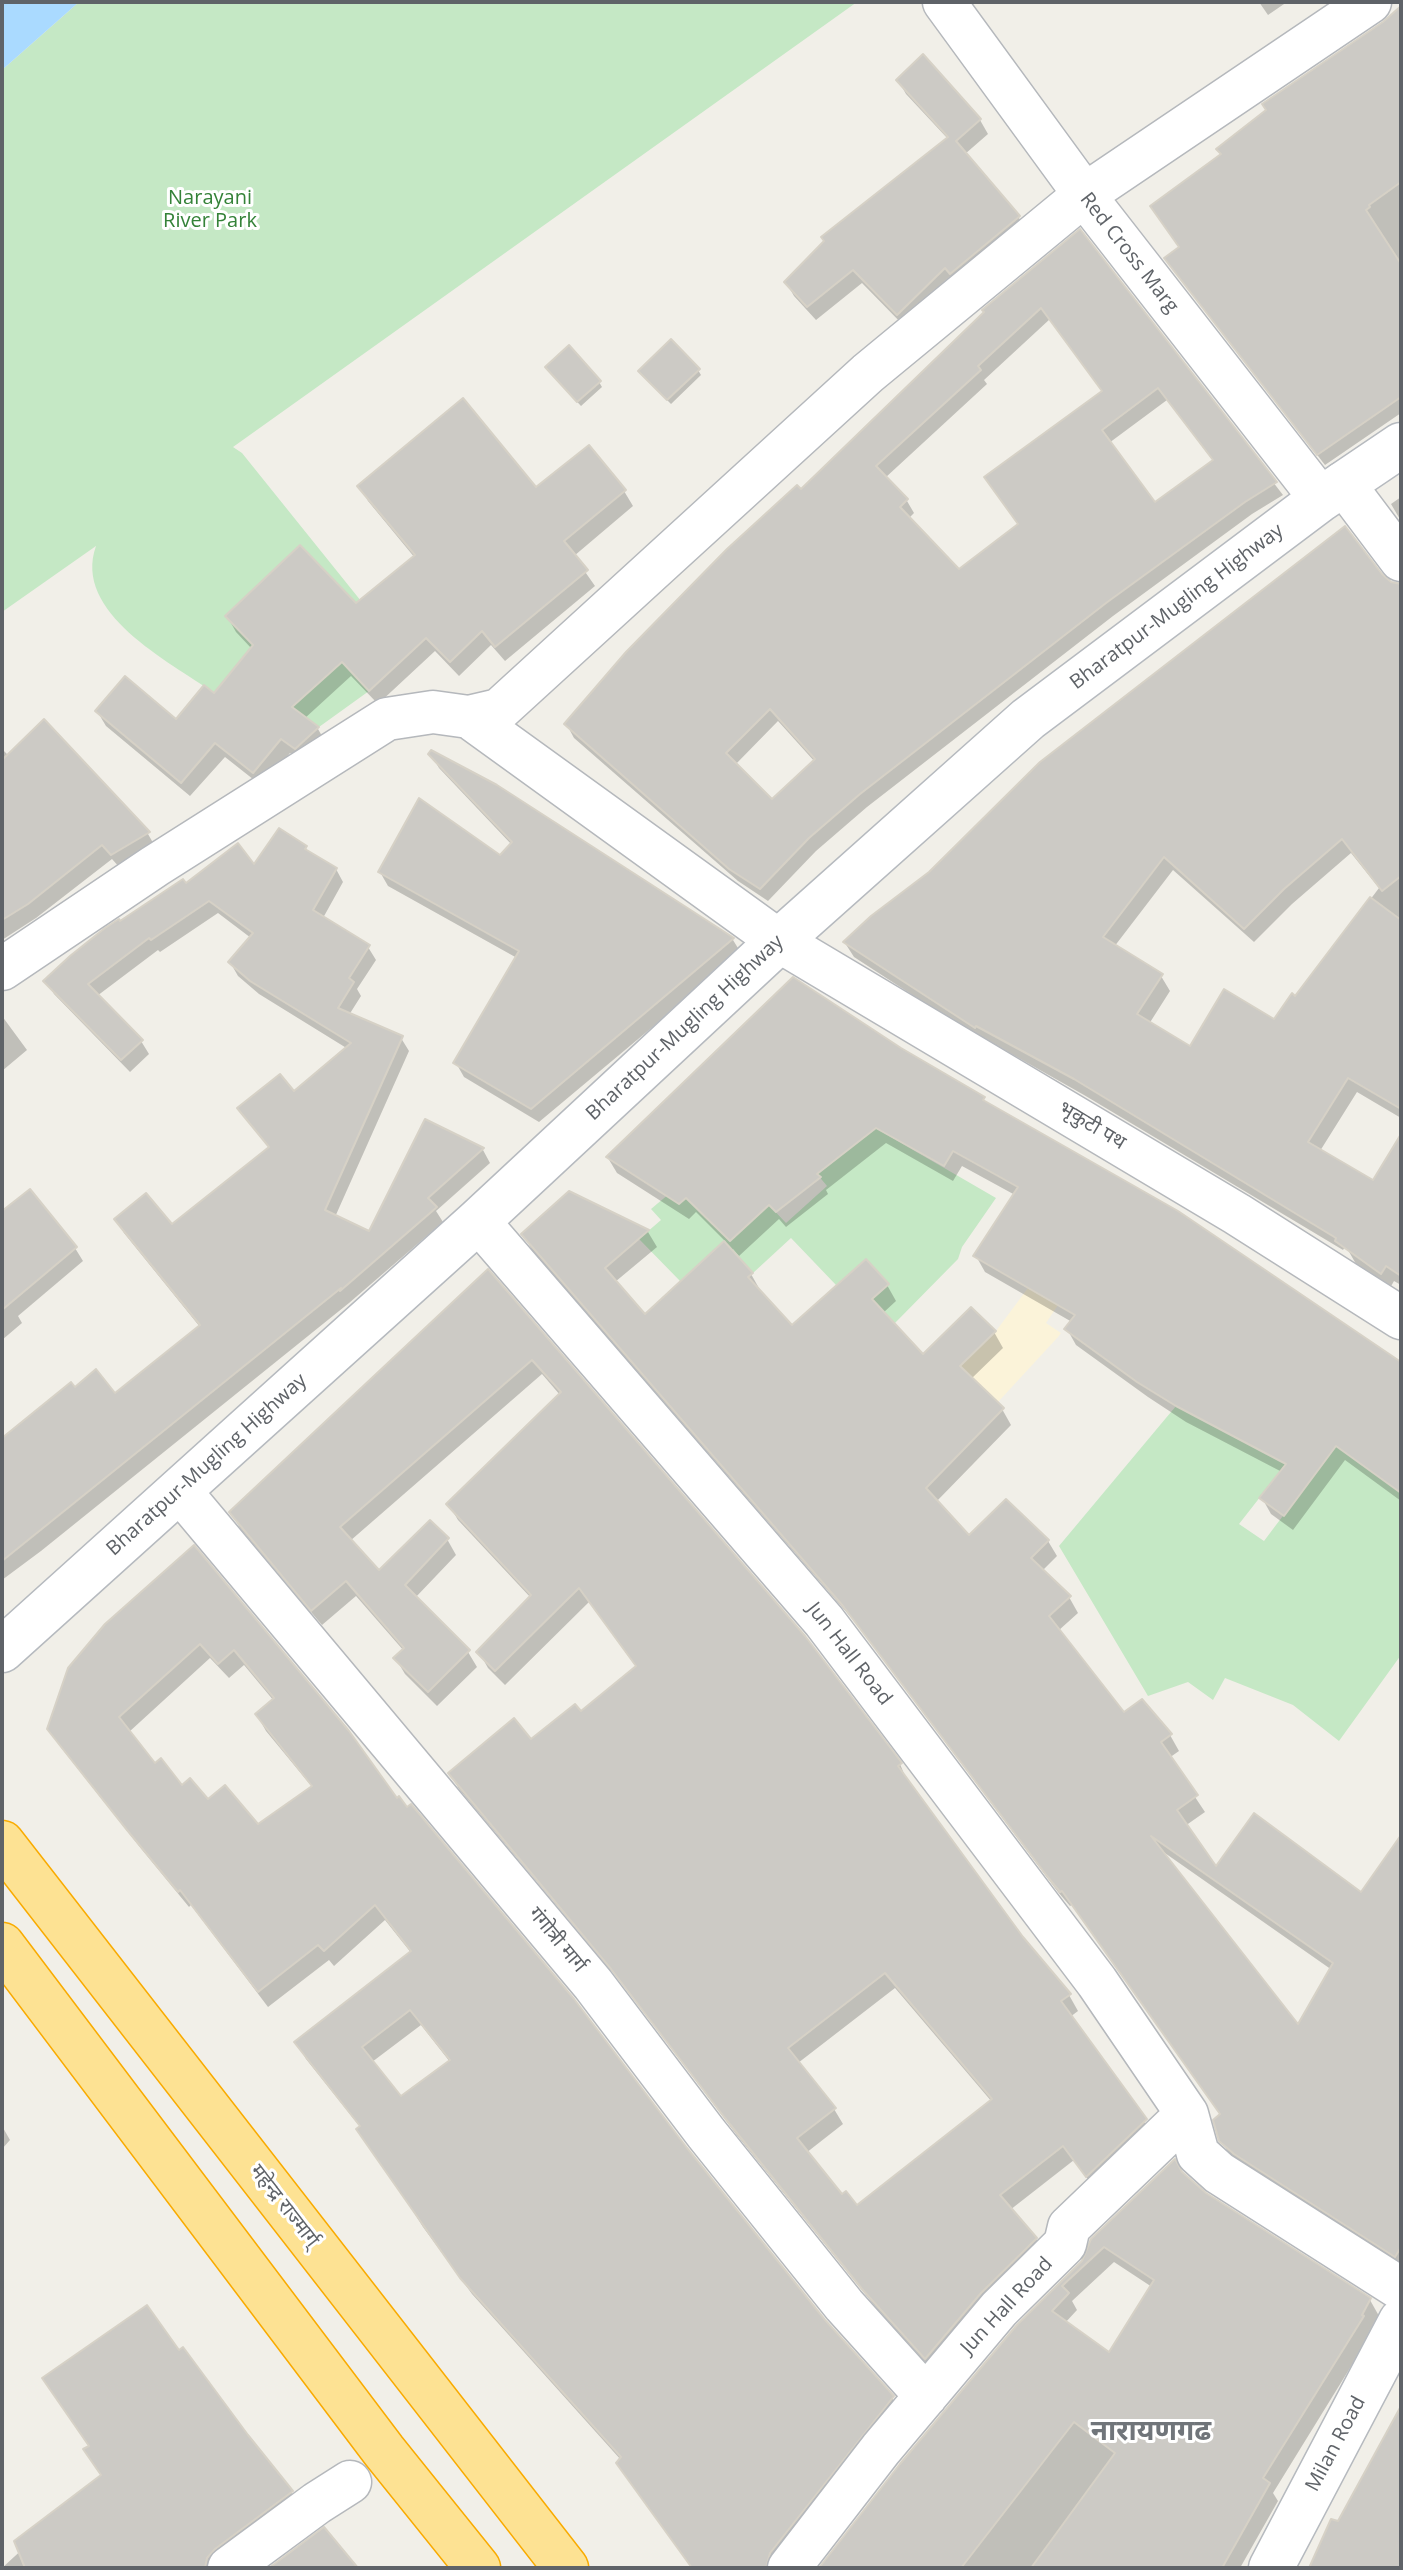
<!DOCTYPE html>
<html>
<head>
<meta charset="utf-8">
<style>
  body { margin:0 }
  #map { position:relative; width:1403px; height:2570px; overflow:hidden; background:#f1efe8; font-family:"Open Sans",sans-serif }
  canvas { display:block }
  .frame { position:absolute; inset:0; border:4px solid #5f6368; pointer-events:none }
</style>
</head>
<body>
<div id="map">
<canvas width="1403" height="2570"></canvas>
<div class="frame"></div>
</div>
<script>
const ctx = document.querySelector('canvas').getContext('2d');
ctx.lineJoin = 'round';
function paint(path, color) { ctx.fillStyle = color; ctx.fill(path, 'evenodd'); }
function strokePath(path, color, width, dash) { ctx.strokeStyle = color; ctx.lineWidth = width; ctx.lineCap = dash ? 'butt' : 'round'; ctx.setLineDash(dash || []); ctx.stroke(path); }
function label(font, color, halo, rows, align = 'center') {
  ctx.font = font + ' "Open Sans","Noto Sans Devanagari",sans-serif'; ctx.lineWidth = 6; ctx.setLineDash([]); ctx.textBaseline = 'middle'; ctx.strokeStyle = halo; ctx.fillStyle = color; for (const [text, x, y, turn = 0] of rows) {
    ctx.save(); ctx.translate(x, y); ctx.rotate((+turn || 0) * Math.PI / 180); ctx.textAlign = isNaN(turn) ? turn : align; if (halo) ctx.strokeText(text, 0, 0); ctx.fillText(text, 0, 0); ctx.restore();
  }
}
paint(new Path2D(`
  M79,2H857L233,447L242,453L361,601L342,662L369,691L319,727L235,668L214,693C169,661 72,613 96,546L2,612V70Z
  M858,1118L996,1198L962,1247L958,1259L894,1324L818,1349L889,1284L866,1259L836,1285L791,1238L753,1273L724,1241L680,1281L639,1239L661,1220L651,1209L676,1188L769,1205L786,1223L827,1186L817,1174L839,1157Z
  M1367,1404L1401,1493V1542L1399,1546L1401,1548V1655L1339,1741L1293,1705L1225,1678L1213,1700L1188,1682L1148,1696L1059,1546L1176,1406L1286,1464L1239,1524L1264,1541Z`), '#c5e8c5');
paint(new Path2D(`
  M1028,1288L1058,1305L1046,1323L1061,1333L1058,1337L998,1402L987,1391L946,1380L996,1331Z`), '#fbf3d9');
paint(new Path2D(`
  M2,2H79L2,70Z`), '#aadaff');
paint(new Path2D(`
  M1259,2H1287L1268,15Z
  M1401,8V413L1325,465L1166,259L1180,248L1222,155Z
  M898,80L980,120L988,134L965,154L1019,218L1027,231L906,328L862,283L816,320L794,296L786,282L948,139L906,94Z
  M1080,232L1283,495L1252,514L1113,616L867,807L816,851L768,901L738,881L574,738L567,725ZM1050,319L1103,392L1020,525L959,572L908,519L914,513L907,501L885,478L987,384L984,380ZM1167,400L1214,462L1154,505L1109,443ZM778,721L815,762L772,801L735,765Z
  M698,370L701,375L671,404L643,376Z
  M550,373L599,382L602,387L581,406Z
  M360,486L624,491L633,506L574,556L595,586L505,661L491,645L459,676L435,651L378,704L351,676L304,719L318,729L326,743L304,763L290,753L263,787L225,757L190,796L106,726L97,711L176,722L215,696L252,649L236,632L227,616L356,606L415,558L368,501Z
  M1401,497V521L1391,504Z
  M1380,576L1390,584L1401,585V1118L1357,1092L1320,1151L1376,1194L1343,1250L1084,1095L985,1039L983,1041L854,957L845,943ZM1351,853L1379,888L1296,998L1275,1022L1191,1049L1149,1024L1170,991L1161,976L1114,947L1173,870L1254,942L1292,904Z
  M44,722L148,834L156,848L120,868L112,859L36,918L2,940V749L9,756Z
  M431,754L496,786L733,940L741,953L539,1122L464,1077L456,1063L517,958L388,886L380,872L500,858L512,845L439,768Z
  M306,848L309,853L336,869L343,882L323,918L368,947L376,960L357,989L361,996L349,1015L401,1038L409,1051L335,1217L370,1234L426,1121L483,1150L490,1163L436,1211L443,1222L349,1303L41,1551L2,1580V1441L75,1390L115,1395L200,1327L124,1233L117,1220L172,1227L270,1149L239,1109L293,1094L348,1049L259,994L238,976L230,962L251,938L218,913L160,952L158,950L97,996L141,1041L149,1054L130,1072L54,994L46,981L186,886L254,867Z
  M2,1016L27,1050L2,1071Z
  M900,1050L983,1099L986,1104L1401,1365V1501L1345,1460L1293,1530L1271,1514L1262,1498L1282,1472L1186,1422L1148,1397L1076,1345L1067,1329L1072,1322L985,1272L976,1256L1015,1195L962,1166L953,1181L886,1143L826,1190L828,1194L786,1227L779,1219L739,1256L733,1249L730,1252L751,1274L760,1290L758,1291L792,1328L887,1285L896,1301L883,1313L923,1357L994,1332L1003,1348L971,1379L1002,1409L1011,1425L936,1502L969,1538L1048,1541L1057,1556L1042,1571L1069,1597L1078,1613L1058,1631L1123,1714L1170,1735L1179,1751L1169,1758L1205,1812L1185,1826L1216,1870L1362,1894L1401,1838V2269L1231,2157L1221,2140L1222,2116L1072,1905L1070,1906L1058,1892L855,1622L532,1250L523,1234L570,1193L648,1232L657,1247L615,1282L645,1316L726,1242L696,1212L689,1219L617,1173L608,1158ZM1162,1851L1332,1970L1298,2028Z
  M1401,1190V1285L1394,1281L1390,1288L1356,1264L1348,1250Z
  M2,1214L75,1248L83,1261L18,1316L22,1323L2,1340Z
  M488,1272L900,1764L907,1781L1022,1938L1069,1995L1078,2011L1070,2017L1154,2136L1096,2191L1074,2160L1010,2210L1036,2239L1045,2254L935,2373L874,2305L736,2134L623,1984L459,1789L450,1774L531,1741L581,1714L637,1668L589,1602L505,1685L488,1668L479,1652L531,1598L458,1520L449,1505L560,1395L542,1374L350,1541L379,1573L447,1539L456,1555L415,1598L468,1652L477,1667L437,1706L405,1674L396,1659L404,1651L356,1596L322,1625L240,1528L231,1512ZM895,1988L992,2102L857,2208L841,2197L806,2153L843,2124L834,2109L798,2063Z
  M194,1548L396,1801L685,2149L824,2321L892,2398L902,2414L780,2568H692L628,2480L618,2463L621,2460L472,2294L423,2227L361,2128L306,2059L297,2043L412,1954L385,1920L334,1966L329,1960L268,2007L191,1905L189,1907L139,1846L59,1745L49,1729ZM210,1658L229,1678L244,1665L274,1701L257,1715L266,1731L313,1788L258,1827L182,1788L155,1766L129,1732ZM421,2025L450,2062L401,2098L372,2062Z
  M2,2126L10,2140L2,2149Z
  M1180,2173L1205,2195L1370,2300L1379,2316L1370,2332L1371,2334L1273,2493L1278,2501L1240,2568H822L1018,2327ZM1114,2262L1152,2287L1110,2355L1065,2323L1077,2310L1072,2301Z
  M178,2352L291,2492L301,2509L222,2568H2L102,2476Z`), '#0003');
const building = new Path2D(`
  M1401,6V182L1369,205L1370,207L1366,210L1401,264V397L1317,455L1164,258L1179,247L1150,206L1221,154L1216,149L1266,110L1262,104L1383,22Z
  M923,54L981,119L956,141L1020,216L950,274L945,268L897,315L853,270L807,307L784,282L824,241L821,237L948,137L896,80Z
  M1080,229L1277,482L1245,502L1106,603L860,794L809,838L760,889L729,869L564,724L626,652L727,549L797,485L801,489L984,312L982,310ZM1041,308L1102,391L984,477L1018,524L959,569L900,507L908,499L876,466L981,370L978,366ZM1158,388L1213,460L1155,502L1102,430ZM770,709L815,759L772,799L726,753Z
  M671,339L700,369L667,400L638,371Z
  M569,345L601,381L577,402L545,367Z
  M463,398L536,487L589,445L626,490L564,541L588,570L495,647L482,631L450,662L426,638L369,691L342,662L292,707L319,727L295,749L281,739L253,773L215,743L181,783L95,711L125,676L176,719L204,685L214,693L253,645L225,616L300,545L356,603L415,555L357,486Z
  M1345,526L1382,574L1391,582L1401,584V876L1382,891L1342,839L1284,889L1244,929L1164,857L1103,937L1163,974L1137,1014L1190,1046L1224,989L1274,1019L1292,993L1295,996L1370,897L1401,920V1109L1348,1078L1308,1142L1373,1180L1401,1134V1276L1386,1266L1381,1274L1335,1241L1336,1238L1074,1079L976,1026L975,1028L843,942L871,916L929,872L1040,762Z
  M44,719L150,832L111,855L102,845L28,904L2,920V760Z
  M431,750L497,785L734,938L531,1109L453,1063L519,951L378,872L419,798L500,855L512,842L428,754Z
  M279,828L307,846L305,849L337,868L313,910L370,945L349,978L354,982L338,1008L403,1036L325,1210L369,1231L425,1119L484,1148L428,1198L437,1207L340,1291L341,1288L2,1561V1438L71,1382L75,1387L96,1369L115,1393L200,1325L114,1219L146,1193L172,1224L269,1147L237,1108L280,1074L294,1091L351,1043L250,981L228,962L253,933L209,901L151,940L149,938L88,984L143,1040L121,1060L43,981L70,956L105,928L119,919L120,921L183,879L186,883L238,843L254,864Z
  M793,977L901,1048L985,1097L983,1100L1178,1211L1401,1362V1493L1336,1446L1284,1516L1259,1498L1286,1464L1176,1406L1137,1382L1064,1329L1075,1315L973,1256L1018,1187L953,1151L944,1166L876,1128L817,1174L821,1177L776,1212L769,1205L730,1241L686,1198L679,1204L606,1157Z
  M30,1189L77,1247L2,1310V1211Z
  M569,1191L649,1230L605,1268L645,1314L724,1241L753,1273L748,1277L792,1325L866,1259L889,1284L872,1299L923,1354L971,1307L996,1331L960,1366L1004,1408L926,1488L969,1535L1006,1499L1049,1540L1031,1558L1071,1596L1049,1616L1124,1712L1142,1699L1172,1734L1161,1742L1198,1795L1177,1810L1216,1866L1254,1813L1361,1892L1401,1835V2247L1395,2257L1234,2154L1219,2141L1213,2120L1220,2114L1062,1891L1060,1892L1047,1876L843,1606L521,1234ZM1151,1836L1333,1963L1298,2024Z
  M488,1269L805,1636L902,1763L898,1766L1023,1937L1071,1994L1061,2001L1147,2119L1086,2177L1063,2146L1000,2195L1037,2238L981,2293L925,2359L862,2289L725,2118L611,1969L448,1773L514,1718L531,1739L575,1704L581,1711L636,1666L579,1588L495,1671L476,1652L531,1595L446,1504L561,1392L532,1360L340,1527L379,1570L430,1520L449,1538L405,1585L470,1650L428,1692L393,1658L404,1648L346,1581L311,1611L229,1512ZM885,1973L992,2099L857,2205L846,2191L842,2194L797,2138L836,2108L788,2048Z
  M194,1545L349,1731L397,1798L399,1796L407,1807L411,1804L574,1999L687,2148L825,2320L894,2396L770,2553L766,2568H692L616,2463L621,2457L460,2278L356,2129L360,2126L294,2042L411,1951L375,1905L324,1951L318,1945L258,1992L180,1890L178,1892L127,1830L47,1729L68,1668L105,1624ZM200,1644L218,1664L234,1650L274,1698L255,1714L312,1786L258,1824L225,1785L208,1799L190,1778L182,1785L161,1758L155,1763L119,1717ZM410,2010L450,2060L401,2096L362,2047Z
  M1175,2159L1182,2172L1206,2193L1371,2298L1362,2315L1364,2316L1263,2478L1270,2483L1222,2568H1031L1115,2453L1074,2422L961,2568H819L900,2464L1017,2325L1082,2261L1091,2239ZM1104,2247L1154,2280L1109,2352L1052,2311L1069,2293L1062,2286Z
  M147,2305L179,2350L183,2347L248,2435L293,2491L215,2549L207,2558L205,2568H25L14,2541L101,2475L83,2449L89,2446L42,2378Z
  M1401,2406V2568H1309L1331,2519L1338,2521Z
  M324,2527L358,2568H269Z`);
paint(building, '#cccac5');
strokePath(building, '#d6d1c6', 2);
const street = new Path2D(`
  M944,2L1098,213L1321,499
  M1343,483L1401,560
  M469,717L779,941L1237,1214L1401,1318
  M2,969L155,866L387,719L433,712L469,717L499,710L868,373L1084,195L1370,2
  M478,1221L824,1621L1097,1982L1187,2114L1198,2154L1219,2173L1401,2289
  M179,1490L593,1984L706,2133L844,2305L926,2396
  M229,2568L317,2503L350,2482
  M789,2568L881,2449L999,2309L1065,2244L1069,2227L1187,2114`);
const secondary = new Path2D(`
  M2,1650L478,1221L779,941L1028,719L1321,499L1401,445
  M1271,2568L1401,2321`);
const highway = new Path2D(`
  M2,1843L566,2568
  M2,1945L384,2451L478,2568`);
strokePath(street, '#b5b8bc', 45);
strokePath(secondary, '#b6babf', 47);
strokePath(highway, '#f9ab00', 47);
strokePath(street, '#fff', 42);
strokePath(secondary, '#fff', 44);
strokePath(highway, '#fde293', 44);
label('20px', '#348238', '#fff', [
  ["Narayani",210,198],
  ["River Park",210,221]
]);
label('20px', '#5f6368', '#fff', [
  ["Red Cross Marg",1129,253,52],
  ["Bharatpur-Mugling Highway",1177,607,-37],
  ["Bharatpur-Mugling Highway",685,1028,-43],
  ["भृकुटी पथ",1092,1126,31],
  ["Bharatpur-Mugling Highway",207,1465,-42],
  ["Jun Hall Road",849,1654,52],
  ["गंगोत्री मार्ग",557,1940,50],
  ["महेन्द्र राज्मार्ग्",284,2206,52],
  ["Jun Hall Road",1007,2306,-47],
  ["Milan Road",1336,2444,-62]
]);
label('bold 28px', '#70757a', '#fff', [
  ["नारायणगढ",1151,2432]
]);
</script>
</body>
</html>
